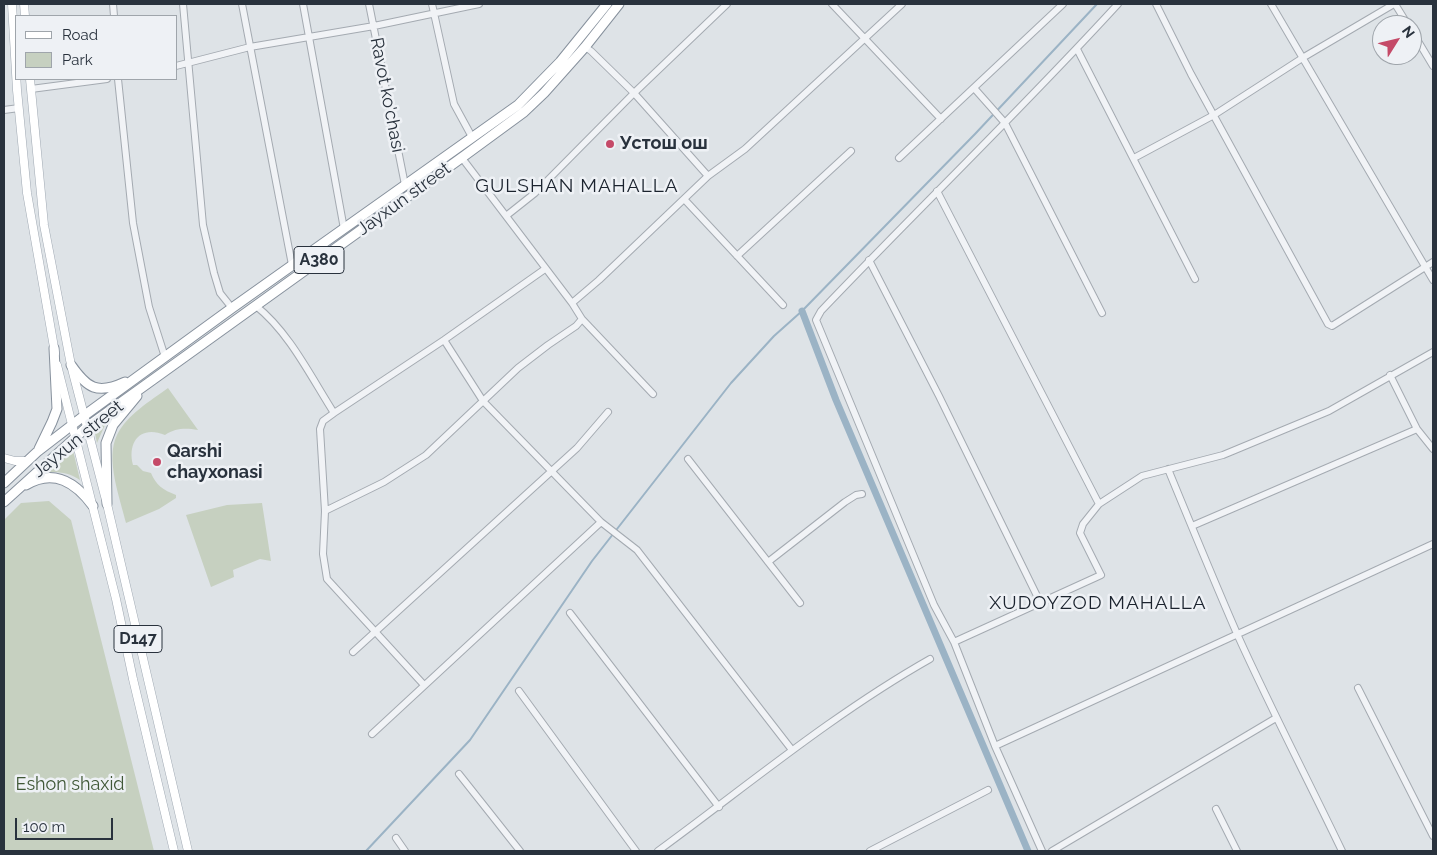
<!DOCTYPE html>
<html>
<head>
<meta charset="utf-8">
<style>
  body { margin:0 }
  #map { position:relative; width:1437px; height:855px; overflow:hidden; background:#dee3e7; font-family:Raleway,sans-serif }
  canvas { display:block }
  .frame { position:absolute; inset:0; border:5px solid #29323d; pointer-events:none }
  .legend { position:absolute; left:15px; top:15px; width:162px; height:65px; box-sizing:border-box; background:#eef1f5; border:1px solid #9fa5ab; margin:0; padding:6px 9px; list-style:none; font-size:15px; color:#29323d }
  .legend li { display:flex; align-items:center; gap:10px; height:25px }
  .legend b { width:25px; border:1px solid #9fa5ab }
  .north { position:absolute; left:1372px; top:15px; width:50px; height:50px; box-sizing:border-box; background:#eef1f5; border:1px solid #9fa5ab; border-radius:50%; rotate:54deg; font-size:14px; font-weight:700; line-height:20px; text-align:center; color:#29323d }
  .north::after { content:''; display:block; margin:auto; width:18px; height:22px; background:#c54a68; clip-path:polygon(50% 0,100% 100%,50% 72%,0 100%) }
  .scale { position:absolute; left:15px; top:818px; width:98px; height:22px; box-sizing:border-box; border:2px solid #29323d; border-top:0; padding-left:6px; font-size:15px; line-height:18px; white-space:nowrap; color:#29323d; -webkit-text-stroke:4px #eef1f5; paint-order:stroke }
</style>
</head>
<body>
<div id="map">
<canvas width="1437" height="855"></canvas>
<div class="frame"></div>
<ul class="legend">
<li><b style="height:6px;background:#fff"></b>Road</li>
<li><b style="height:14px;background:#c6d0c0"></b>Park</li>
</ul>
<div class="north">N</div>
<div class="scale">100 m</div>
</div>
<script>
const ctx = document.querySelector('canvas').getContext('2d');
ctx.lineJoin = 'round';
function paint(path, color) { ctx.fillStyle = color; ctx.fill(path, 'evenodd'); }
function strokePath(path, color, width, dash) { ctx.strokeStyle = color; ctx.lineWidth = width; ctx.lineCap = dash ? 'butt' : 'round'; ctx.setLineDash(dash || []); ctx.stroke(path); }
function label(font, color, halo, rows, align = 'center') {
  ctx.font = font + ' Raleway,sans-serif'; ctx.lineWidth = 5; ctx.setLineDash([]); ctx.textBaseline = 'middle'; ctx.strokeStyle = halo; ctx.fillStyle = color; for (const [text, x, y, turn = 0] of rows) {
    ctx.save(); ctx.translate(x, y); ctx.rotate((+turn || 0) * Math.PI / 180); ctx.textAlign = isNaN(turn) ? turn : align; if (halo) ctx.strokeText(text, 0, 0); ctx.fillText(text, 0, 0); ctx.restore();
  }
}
paint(new Path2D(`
  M168,388L198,430C185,428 176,428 165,435C141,425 127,441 133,465H137L143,471L151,473C156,485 163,490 176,495V498L159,509L126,523C120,498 105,459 117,435C127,415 150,401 168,388Z
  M108,418L97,443L94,428Z
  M72,446L80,480C68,472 55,471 41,473Z
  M49,501L71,520L154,851H4V520L21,503Z
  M262,503L271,561L260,559L233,570L234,577L211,587L186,515L227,505Z`), '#c6d0c0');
strokePath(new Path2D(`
  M366,851L470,740L592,561L731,383L774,336L802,311L975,134L1097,4`), '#9bb3c5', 2);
strokePath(new Path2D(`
  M802,311L836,400L1028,851`), '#9bb3c5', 7);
const minor = new Path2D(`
  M113,4L114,16
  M183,4L203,225L214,273L220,293L232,308
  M242,4L292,265
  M303,4L344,229
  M369,4L405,185
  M432,4L454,104L472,137
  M832,4L941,119
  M1156,4L1191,74L1328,324L1332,326L1433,262
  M1271,4L1433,280
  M1395,4L1408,25
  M1412,31L1433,66
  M585,47L591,51L634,93L708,176
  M1077,49L1195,279
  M176,66L250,47L374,26L479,4
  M118,79L133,223L149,307L165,357
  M974,88L1005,123L1102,313
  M31,89L107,79
  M4,110L19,108
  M462,158L572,303L582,319L653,394
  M899,158L1063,4
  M1134,158L1214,115L1304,57L1394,4
  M937,191L1099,504
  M684,199L783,305
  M506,216L535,193L634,93L727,4
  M737,256L851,151
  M869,260L939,396L1040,602
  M572,303L599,280L708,176L745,149L902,4
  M256,306C289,332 311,377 334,413
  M444,340L483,401L601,522L637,550L792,750
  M1390,375L1417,429L1433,449
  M688,459L800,603
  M1168,469C1191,525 1214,581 1238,636C1271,709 1308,780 1342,851
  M325,511L384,482L426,455L518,368L548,345L576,326L582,319
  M1192,526L1417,429
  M768,562L845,502L856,495L862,494
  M570,613L719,807
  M954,642L1101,575L1080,533L1083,524L1099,504L1142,476L1223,455L1329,411L1433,352
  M353,652L577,448L608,412
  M424,685L327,579L323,554L325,511L320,429L323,421L334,413L444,340L545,269
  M1358,688L1433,836
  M519,691L636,851
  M372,734L601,522
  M995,746L1433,544
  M459,774L520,851
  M1216,809L1237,851
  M396,838L405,851
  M658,851C747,786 833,714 930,659
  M870,851L988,790
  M1042,851L995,746L954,642L934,605L816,320L821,311C919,208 1022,109 1118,4
  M1052,851L1276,718`);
const major = new Path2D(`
  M12,4L17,90L27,193L55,353
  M24,4L25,16
  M30,79L44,225L71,365L107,504L188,851
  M57,365L116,599L133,679L174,851
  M4,458L15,461H27`);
const highway = new Path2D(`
  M71,365C87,388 97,395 125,382
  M39,449L52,422L57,409L54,348
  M4,483L37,452L85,415L232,308L518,105L560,62L607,4
  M26,485C54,468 76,483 93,506
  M4,502L87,427L464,156L524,112L544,93L585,47L619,4
  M107,504L106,443L113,425L137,396`);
strokePath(minor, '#a4aab1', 8);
strokePath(major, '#9fa8b2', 9);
strokePath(highway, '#87919d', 11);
strokePath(minor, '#f1f3f6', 6);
strokePath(major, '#fff', 8);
strokePath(highway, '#fff', 9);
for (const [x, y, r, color] of [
  [610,144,5,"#c54a68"],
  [157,462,5,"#c54a68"]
]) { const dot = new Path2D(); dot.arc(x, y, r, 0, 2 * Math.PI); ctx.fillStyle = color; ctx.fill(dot); strokePath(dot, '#eef1f5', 2); }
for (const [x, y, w] of [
  [319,260,50],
  [138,639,48]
]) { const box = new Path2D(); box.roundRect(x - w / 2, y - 13.5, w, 27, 4); ctx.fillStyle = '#eef1f5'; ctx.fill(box); strokePath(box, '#29323d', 1); }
label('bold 16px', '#29323d', null, [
  ["A380",319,260],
  ["D147",138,639]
]);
label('18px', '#29323d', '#eef1f5', [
  ["Ravot ko'chasi",387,95,79],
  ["Jayxun street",404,199,-36],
  ["Jayxun street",78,439,-39]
]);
label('bold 18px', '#29323d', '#eef1f5', [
  ["Устош ош",620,144],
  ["Qarshi",167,452],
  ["chayxonasi",167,473]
], 'left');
label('18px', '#405837', '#eef1f5', [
  ["Eshon shaxid",70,785]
]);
ctx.letterSpacing = '1px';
label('19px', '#1b232e', '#eef1f5', [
  ["GULSHAN MAHALLA",577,186],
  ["XUDOYZOD MAHALLA",1098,603]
]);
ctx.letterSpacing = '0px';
</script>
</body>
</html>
